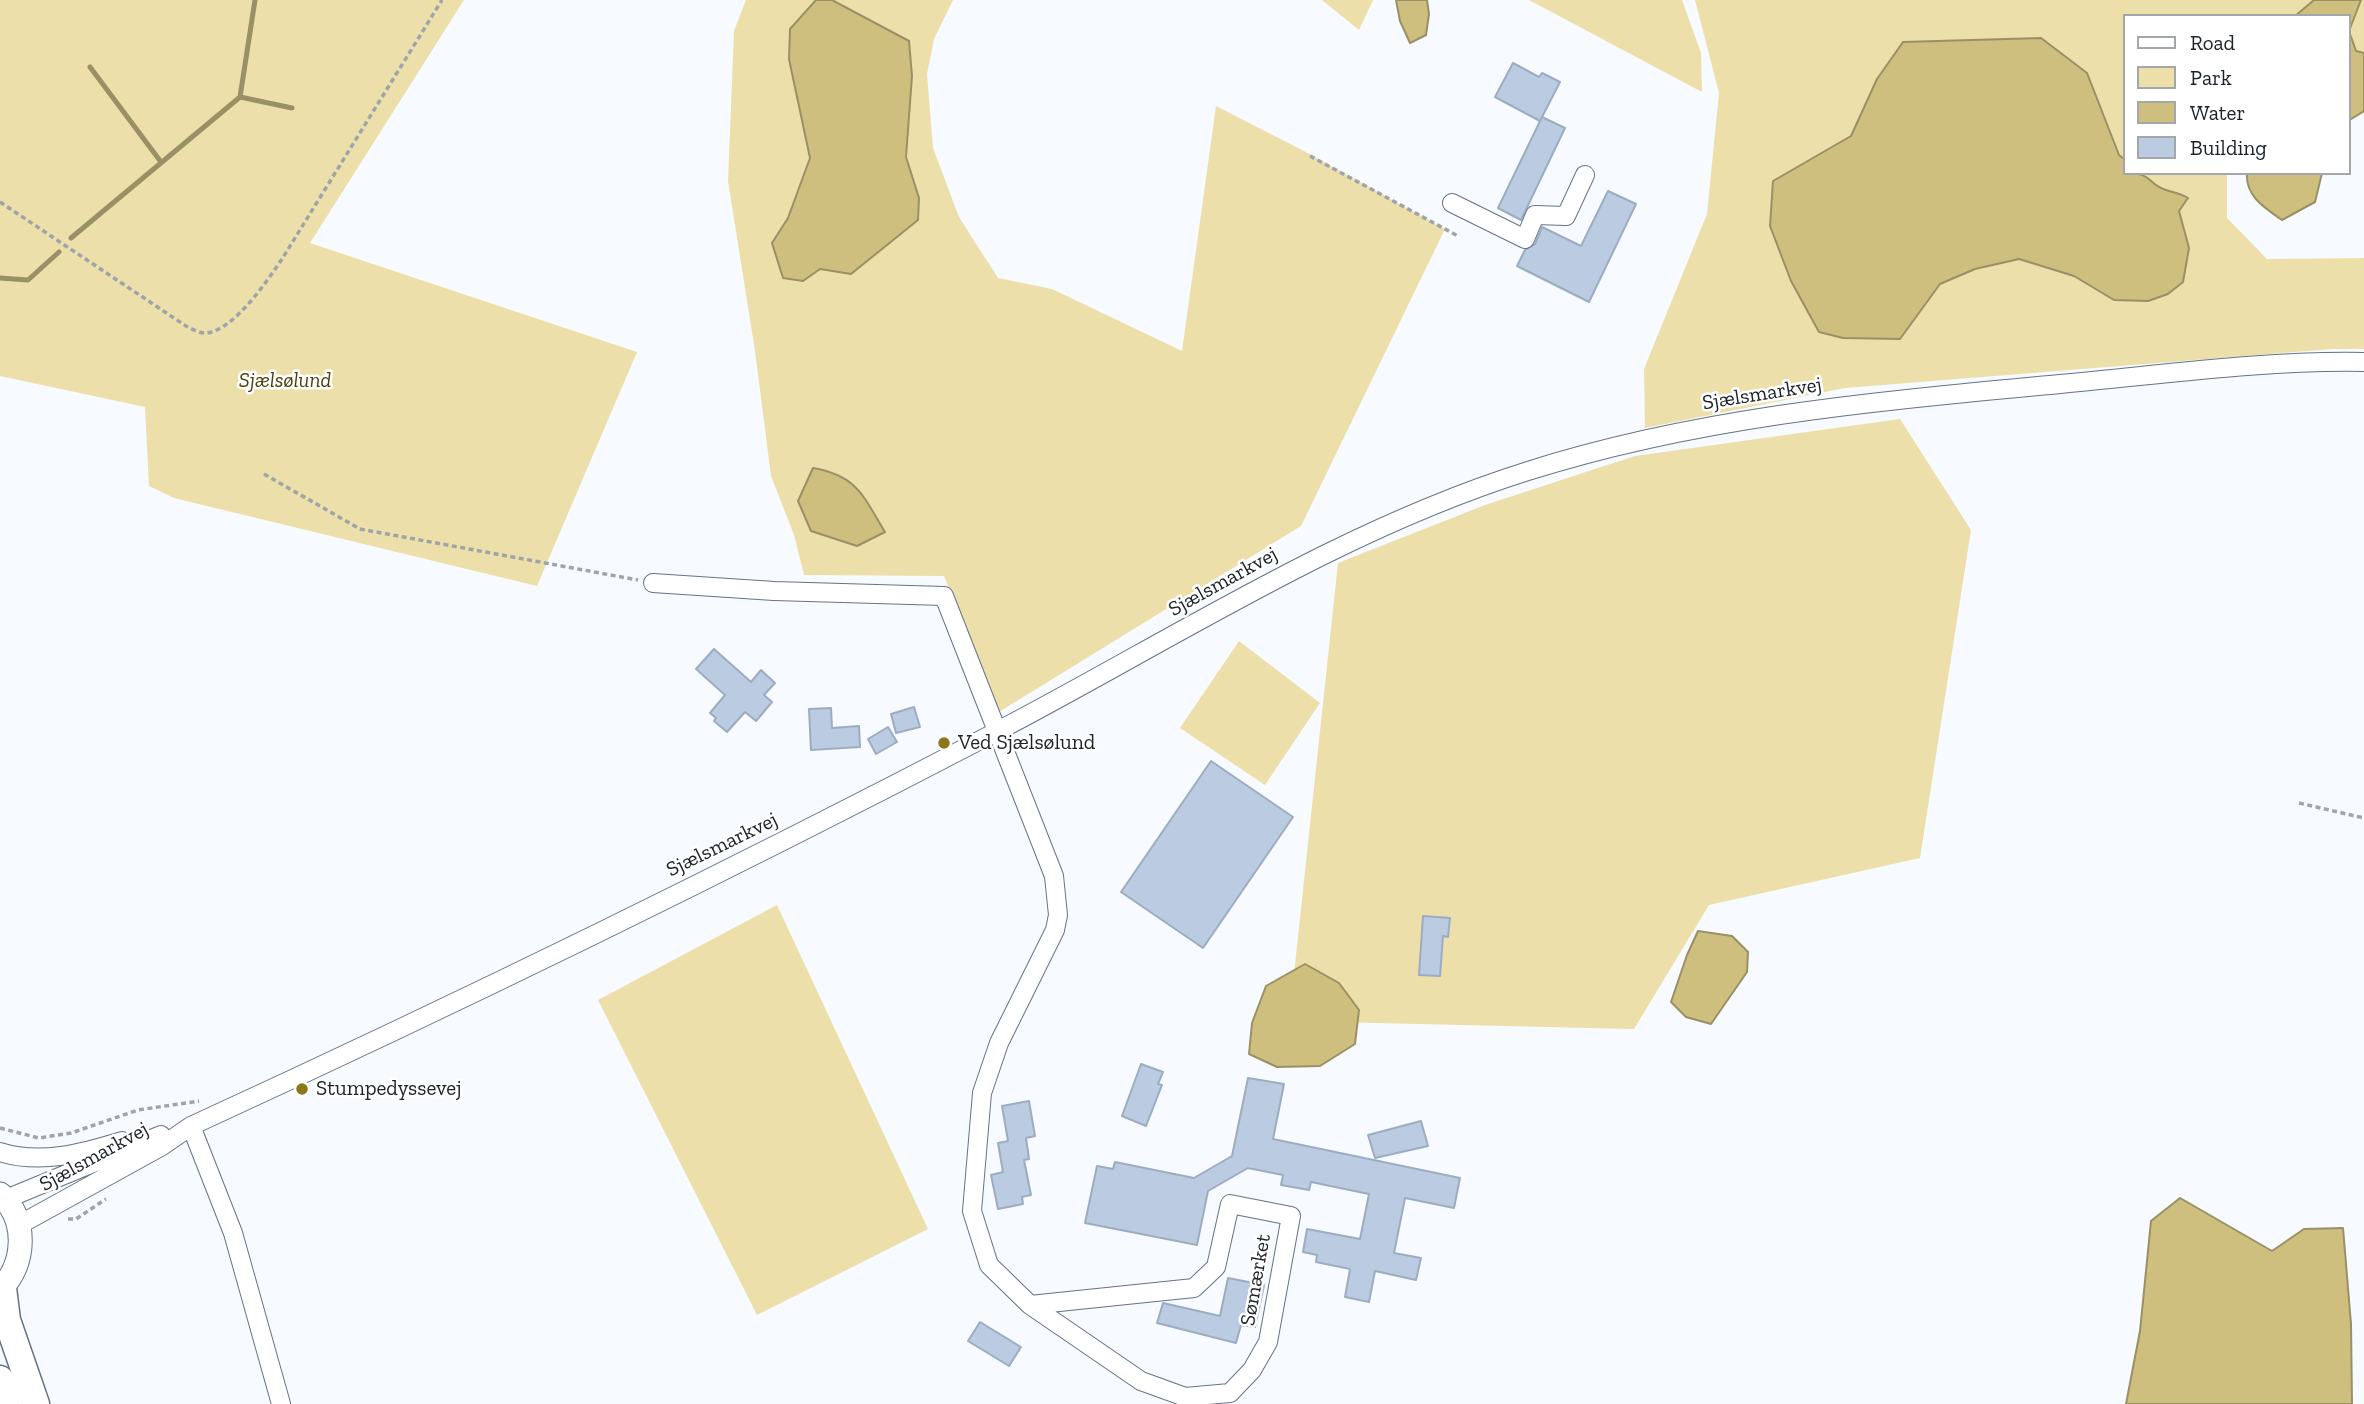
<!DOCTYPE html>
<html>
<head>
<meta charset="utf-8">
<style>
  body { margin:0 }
  #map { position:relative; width:2364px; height:1404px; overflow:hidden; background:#f7faff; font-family:"Zilla Slab",serif }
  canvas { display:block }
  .legend { position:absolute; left:2123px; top:14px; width:228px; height:161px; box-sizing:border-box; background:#fff; border:2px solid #a4a7a9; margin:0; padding:9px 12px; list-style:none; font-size:21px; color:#1b2229 }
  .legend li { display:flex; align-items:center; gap:14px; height:35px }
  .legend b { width:35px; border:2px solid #a4a7a9 }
</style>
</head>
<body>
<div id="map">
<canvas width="2364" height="1404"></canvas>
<ul class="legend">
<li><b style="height:9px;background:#fff"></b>Road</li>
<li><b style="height:19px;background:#eddfa9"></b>Park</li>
<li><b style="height:19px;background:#cfbf7f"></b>Water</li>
<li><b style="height:19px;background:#bbcbe1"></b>Building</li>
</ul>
</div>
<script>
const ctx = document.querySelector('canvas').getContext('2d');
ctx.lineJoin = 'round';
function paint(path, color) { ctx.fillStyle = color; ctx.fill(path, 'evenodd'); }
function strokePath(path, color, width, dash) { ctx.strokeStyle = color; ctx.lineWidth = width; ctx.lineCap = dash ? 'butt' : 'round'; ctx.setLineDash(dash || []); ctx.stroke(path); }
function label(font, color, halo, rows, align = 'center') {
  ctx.font = font + ' "Zilla Slab",serif'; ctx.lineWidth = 5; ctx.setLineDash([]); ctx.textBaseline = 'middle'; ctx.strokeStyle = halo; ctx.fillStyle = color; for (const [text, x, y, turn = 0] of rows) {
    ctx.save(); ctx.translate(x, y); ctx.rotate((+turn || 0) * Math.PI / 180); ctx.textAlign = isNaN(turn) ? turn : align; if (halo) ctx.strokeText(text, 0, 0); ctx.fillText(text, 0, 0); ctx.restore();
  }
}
paint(new Path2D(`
  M0,0H464L310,243L637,352L537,586L174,498L149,486L145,407L0,376Z
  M746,0H816L790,29L789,59L810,158L788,218L772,243L803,281L820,269L851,273L918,219L919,198L906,157L912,76L865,18L832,0H953L934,39L927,74L933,148L959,217L998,278L1052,289L1182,351L1216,106L1304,151L1445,229L1301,526L999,712L944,576L804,575L794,535L771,476L755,351L728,181L734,31Z
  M1322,0H1373L1359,30Z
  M1529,0H1682L1701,53L1702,92Z
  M1695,0H2314L2295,16H2124V173H2227V218L2267,259L2364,258V349H2332L1845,388L1645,428L1644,369L1707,214L1719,93Z
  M2361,0H2364V53L2356,51L2349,31Z
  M1900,419L1971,530L1920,858L1709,905L1634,1029L1289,1021L1338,563L1485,505L1635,456Z
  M1239,641L1320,703L1265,785L1180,728Z
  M777,905L928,1229L757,1315L598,1000Z`), '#eddfa9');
const water = new Path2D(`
  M816,0H832L909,41L912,76L906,157L919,198L918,220L851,274L820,269L803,281L783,278L772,243L788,218L810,158L789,59L790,29Z
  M1396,0H1427L1429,14L1426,35L1410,43L1400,21Z
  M2314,0H2361L2349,31L2356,51L2364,53V111L2348,121V16H2295Z
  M2041,38L2087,73L2119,155L2124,159V173C2155,173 2145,183 2166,190C2175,193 2180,193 2188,198L2179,211L2189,248L2183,282L2168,294L2148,301L2114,300L2074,276L2019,259L1975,269L1940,284L1900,339L1843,338L1819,332L1791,281L1770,226L1773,181L1851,136L1877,79L1903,42Z
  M2247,173H2322L2315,202L2282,220C2265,208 2245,196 2247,173Z
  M813,468C858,476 863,496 885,532L857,546L811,531L798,501Z
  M1698,931L1732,936L1748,952L1747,972L1711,1024L1686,1017L1671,1002L1687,955Z
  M1305,964L1339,983L1359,1010L1355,1044L1320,1066L1277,1067L1249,1054L1252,1023L1266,986Z
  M2180,1198L2272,1251L2304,1229L2343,1228L2351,1324L2352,1404H2126L2140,1331L2151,1221Z`);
paint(water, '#cfbf7f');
strokePath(water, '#999065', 2);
strokePath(new Path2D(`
  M90,67L161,162
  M240,97L292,108
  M71,238L240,97L255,0
  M0,278L28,280L59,252`), '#999065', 5);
const building = new Path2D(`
  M1513,63L1539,77L1542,73L1560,82L1540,121L1495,97Z
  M1542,117L1565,128L1521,220L1498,208Z
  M1608,191L1636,204L1589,302L1517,266L1525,250L1535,244L1542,227L1581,246Z
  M714,649L751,682L761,670L775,683L764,695L772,702L756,721L745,712L727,732L714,721L716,718L710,713L725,695L696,669Z
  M914,707L920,727L896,733L891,714Z
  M831,708L832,728L859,726L860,747L811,750L809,709Z
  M888,727L897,742L876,754L868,739Z
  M1211,761L1293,817L1203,948L1121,892Z
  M1423,916L1450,918L1448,937L1443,936L1440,976L1419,975Z
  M1141,1064L1163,1072L1158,1084L1162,1085L1146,1126L1122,1116Z
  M1248,1078L1284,1084L1273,1139L1460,1178L1454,1208L1405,1198L1394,1253L1421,1258L1416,1280L1375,1271L1369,1302L1345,1297L1350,1269L1316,1262L1317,1255L1303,1252L1307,1229L1360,1239L1369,1194L1311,1182L1309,1190L1281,1185L1283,1175L1248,1168L1208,1191L1197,1245L1085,1223L1097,1166L1113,1169L1115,1162L1194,1178L1232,1156Z
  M1029,1101L1035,1136L1026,1138L1029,1159L1024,1160L1031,1195L1022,1197L1023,1204L998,1209L991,1175L1003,1172L998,1143L1008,1141L1002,1106Z
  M1421,1121L1428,1146L1375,1158L1368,1135Z
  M1228,1278L1264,1285L1255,1327L1241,1325L1236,1343L1157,1323L1163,1303L1220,1316Z
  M980,1322L1021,1347L1009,1366L968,1341Z`);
paint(building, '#bbcbe1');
strokePath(building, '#9cacc1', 2);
const minor = new Path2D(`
  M1452,203L1525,239L1535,215L1566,216L1585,175
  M653,583L774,591L944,596L1054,876L1058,915L1055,930L999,1043L982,1093L972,1211L989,1265L1030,1305L1141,1381L1185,1397L1230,1393L1252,1370L1268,1342L1291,1216L1230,1204L1216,1267L1194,1288L1030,1305
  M191,1126L233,1233L281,1404
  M0,1152C40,1165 83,1153 122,1141
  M6,1199L161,1135
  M19,1225L162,1146L191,1126C461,1002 729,871 992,734C1169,642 1337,531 1528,471C1701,416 1880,401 2060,384C2160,375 2263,360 2364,362`);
const major = new Path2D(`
  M0,1194C28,1220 26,1263 0,1290`);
const highway = new Path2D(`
  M3,1288L7,1320L36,1404
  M0,1379L9,1404`);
strokePath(minor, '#647386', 20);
strokePath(major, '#647386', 25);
strokePath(highway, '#647386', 29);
strokePath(new Path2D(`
  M1310,156L1458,236
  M0,202L186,326C192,329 201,334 207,333C235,329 267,281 282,259L442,0
  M264,474L360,529L638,580
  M2299,803L2364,818
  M0,1128L39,1138L71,1133L138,1110L199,1101
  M68,1219H76L106,1199`), '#9fa4aa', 3.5, [5, 3.5]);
strokePath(minor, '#fff', 18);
strokePath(major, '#fff', 23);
strokePath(highway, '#fff', 26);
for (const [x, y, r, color] of [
  [944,743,7,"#8b761a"],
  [302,1089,7,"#8b761a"]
]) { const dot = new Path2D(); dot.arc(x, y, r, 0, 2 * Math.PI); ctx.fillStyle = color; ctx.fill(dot); strokePath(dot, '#fff', 2.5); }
label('italic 21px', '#4a3e0a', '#fff', [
  ["Sjælsølund",285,381]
]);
label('21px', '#1b2229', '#fff', [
  ["Sjælsmarkvej",1762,394,-9],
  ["Sjælsmarkvej",1223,582,-29],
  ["Sjælsmarkvej",722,845,-26],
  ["Sjælsmarkvej",94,1157,-29],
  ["Sømærket",1256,1280,-80]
]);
label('21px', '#1b2229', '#fff', [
  ["Ved Sjælsølund",958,743],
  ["Stumpedyssevej",316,1089]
], 'left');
</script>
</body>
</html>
